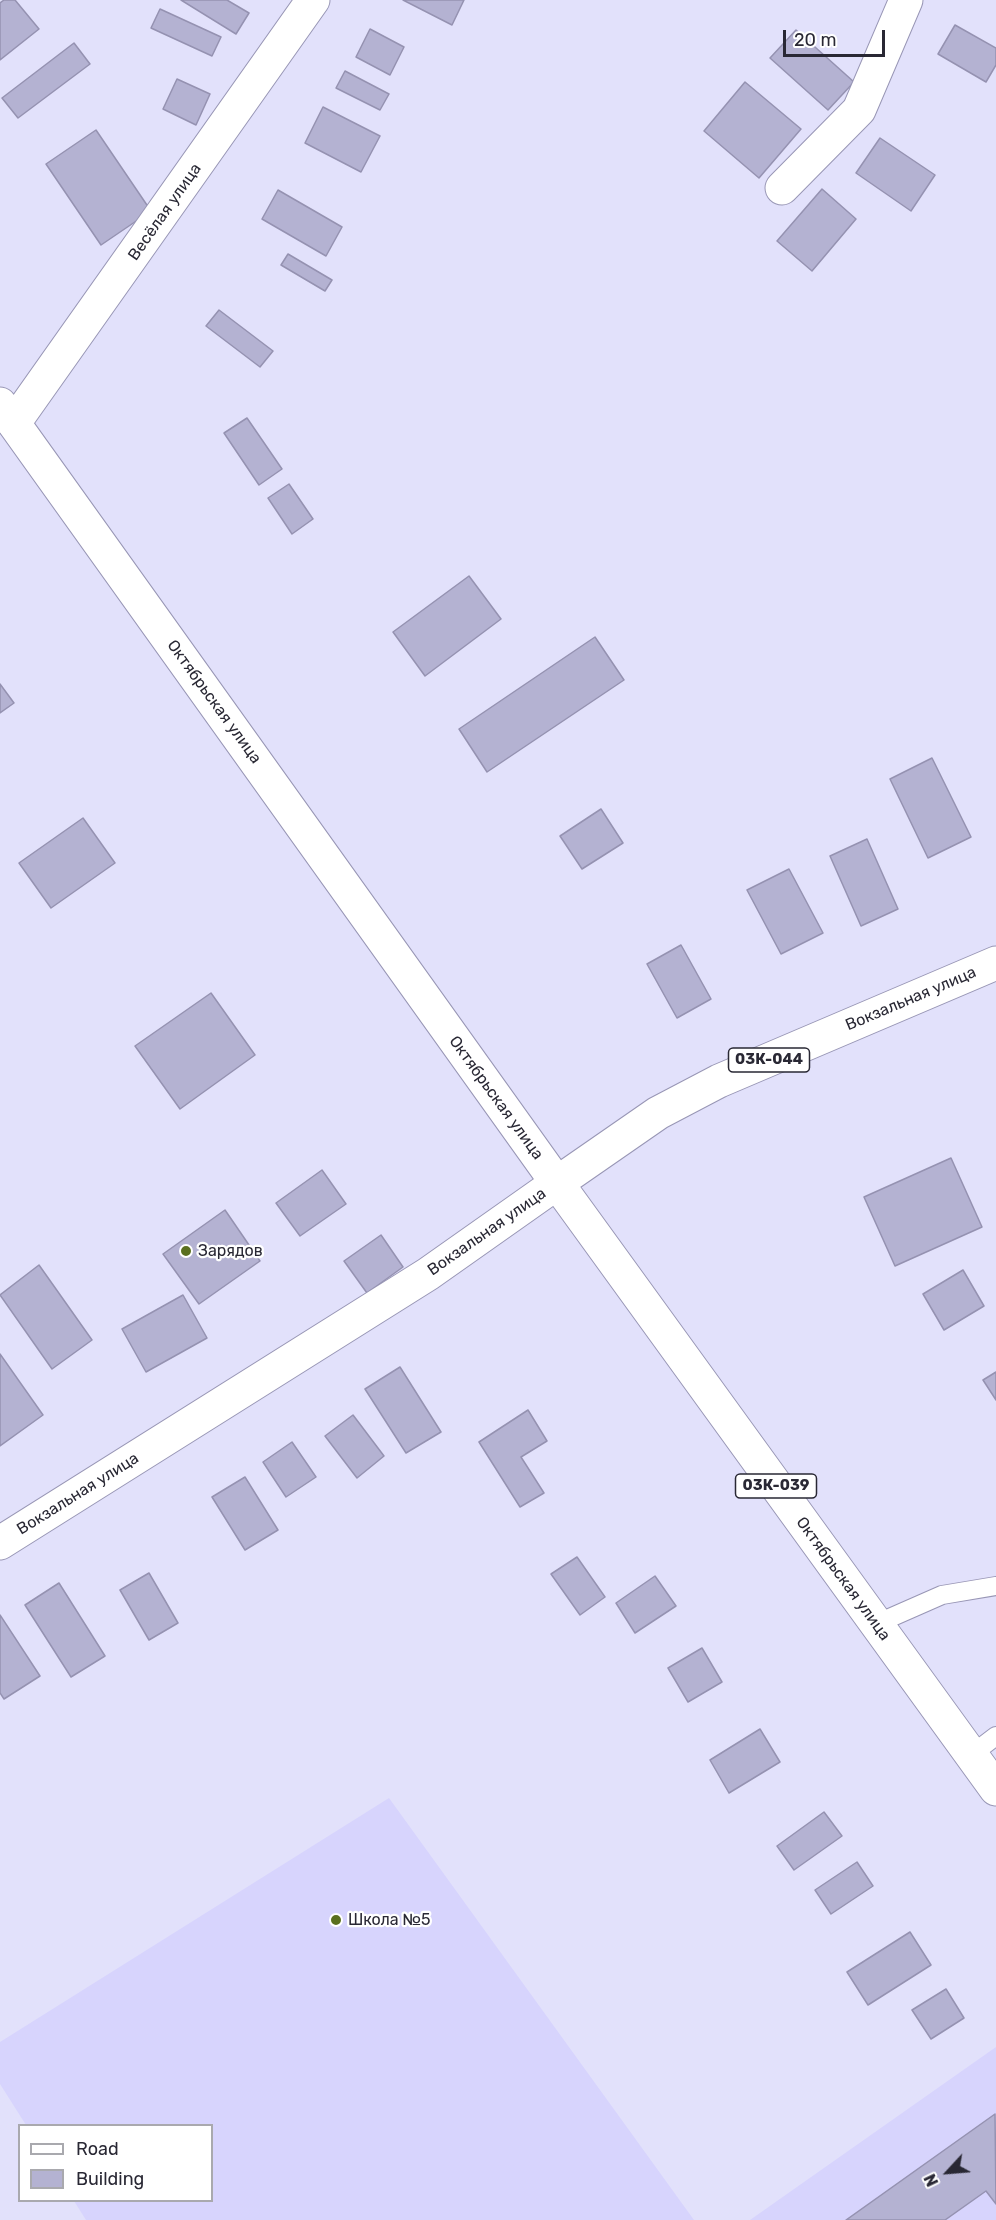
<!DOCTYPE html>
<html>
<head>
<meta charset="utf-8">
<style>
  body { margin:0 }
  #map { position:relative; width:996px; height:2220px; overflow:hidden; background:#e2e1fb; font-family:Rubik,sans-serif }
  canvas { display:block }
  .legend { position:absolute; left:18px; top:2124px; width:195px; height:78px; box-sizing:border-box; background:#fff; border:2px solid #a9a9ae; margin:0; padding:8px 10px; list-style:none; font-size:18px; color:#292834 }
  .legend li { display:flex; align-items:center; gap:12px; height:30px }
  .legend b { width:30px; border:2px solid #a9a9ae }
  .north { position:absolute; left:918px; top:2142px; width:60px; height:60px; -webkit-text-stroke:4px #fff; paint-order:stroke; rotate:244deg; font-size:16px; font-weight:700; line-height:24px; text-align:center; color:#292834 }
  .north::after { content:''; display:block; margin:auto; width:21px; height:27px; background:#292834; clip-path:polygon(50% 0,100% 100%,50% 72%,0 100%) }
  .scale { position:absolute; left:783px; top:30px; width:102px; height:27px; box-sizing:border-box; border:3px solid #292834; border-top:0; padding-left:8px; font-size:18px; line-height:21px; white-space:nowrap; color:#292834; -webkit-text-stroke:4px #fff; paint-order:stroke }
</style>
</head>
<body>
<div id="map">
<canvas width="996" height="2220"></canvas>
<ul class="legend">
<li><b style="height:8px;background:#fff"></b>Road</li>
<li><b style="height:16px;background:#b4b2d2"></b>Building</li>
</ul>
<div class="north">N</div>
<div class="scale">20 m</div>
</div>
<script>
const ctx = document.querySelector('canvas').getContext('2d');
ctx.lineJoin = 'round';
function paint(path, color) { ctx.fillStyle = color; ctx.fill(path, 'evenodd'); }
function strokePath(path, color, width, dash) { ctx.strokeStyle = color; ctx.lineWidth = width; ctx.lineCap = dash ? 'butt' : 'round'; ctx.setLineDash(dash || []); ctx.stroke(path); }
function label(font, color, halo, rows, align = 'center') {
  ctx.font = font + ' Rubik,sans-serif'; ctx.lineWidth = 4.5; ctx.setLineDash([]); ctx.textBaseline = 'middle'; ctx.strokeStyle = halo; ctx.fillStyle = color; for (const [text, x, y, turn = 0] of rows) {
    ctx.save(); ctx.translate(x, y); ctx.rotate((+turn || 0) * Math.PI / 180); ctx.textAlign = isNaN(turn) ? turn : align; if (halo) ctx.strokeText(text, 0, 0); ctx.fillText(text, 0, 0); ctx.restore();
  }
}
paint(new Path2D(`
  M389,1798L694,2220H86L74,2201L212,2200V2126L26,2125L0,2084V2042Z
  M996,2047V2220H750Z`), '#d7d4fd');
const building = new Path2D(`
  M4,0H15L39,29L0,60V3Z
  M181,0H227L249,13L236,34Z
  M403,0H464L452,25Z
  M160,9L221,37L212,56L151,28Z
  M955,25L996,48V65L986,82L938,54Z
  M370,29L404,47L390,75L356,57Z
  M796,30L854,82L828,110L770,58Z
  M74,43L90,64L18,118L2,98Z
  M345,71L389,94L380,110L336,88Z
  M177,79L210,94L196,125L163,109Z
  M745,82L801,129L759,178L704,131Z
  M323,107L380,136L361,172L305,143Z
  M96,130L151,211L101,245L46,164Z
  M880,138L935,175L911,211L856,173Z
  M822,189L856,219L812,271L777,241Z
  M278,190L342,227L326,256L262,219Z
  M288,254L332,280L325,291L281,265Z
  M219,310L273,351L260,367L206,326Z
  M247,418L282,469L259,485L224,433Z
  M289,484L313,519L292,534L268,498Z
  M469,576L501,619L425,676L393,632Z
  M595,637L624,680L487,772L459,729Z
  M0,684L14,703L0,713Z
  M932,758L971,837L928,858L890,779Z
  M601,809L623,843L582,869L560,836Z
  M83,818L115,863L51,908L19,863Z
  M867,839L898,909L861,926L830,856Z
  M789,869L823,933L781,954L747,890Z
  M681,945L711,999L677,1018L647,964Z
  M211,993L255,1055L180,1109L135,1046Z
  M951,1158L982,1227L895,1266L864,1197Z
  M322,1170L346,1204L300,1236L276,1203Z
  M225,1210L260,1261L199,1304L163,1254Z
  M381,1235L403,1267L367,1293L344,1261Z
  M39,1265L92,1340L52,1369L0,1295Z
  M963,1270L984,1306L944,1330L923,1294Z
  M183,1295L207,1338L146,1372L122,1329Z
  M0,1354L43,1415L0,1446Z
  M400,1367L441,1432L406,1453L365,1389Z
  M996,1372V1400L983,1380Z
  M528,1410L547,1441L521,1457L544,1493L520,1507L479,1442Z
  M353,1415L384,1456L357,1478L325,1436Z
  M292,1442L316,1477L286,1497L263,1462Z
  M245,1477L278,1530L245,1550L212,1497Z
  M577,1557L605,1597L580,1615L551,1574Z
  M149,1573L178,1623L149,1640L120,1590Z
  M655,1576L676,1606L635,1633L616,1603Z
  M59,1583L105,1656L71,1677L25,1605Z
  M0,1615L40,1676L4,1699L0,1693Z
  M702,1648L722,1682L688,1702L668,1668Z
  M760,1729L780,1762L729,1793L710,1760Z
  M824,1812L842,1836L794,1870L777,1846Z
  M857,1862L873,1886L831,1914L815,1890Z
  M910,1932L931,1965L868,2005L847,1972Z
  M946,1989L964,2018L931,2039L912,2010Z
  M995,2114L996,2204L986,2191L945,2220H846Z`);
paint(building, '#b4b2d2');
strokePath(building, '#9592b1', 1.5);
const lane = new Path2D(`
  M876,1624L942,1595L996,1586
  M971,1755L996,1736`);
const street = new Path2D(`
  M782,188L859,110L906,0
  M14,423L313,0
  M0,1543L428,1274L557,1183`);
const secondary = new Path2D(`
  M0,404L557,1183`);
const primary = new Path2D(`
  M996,963L719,1081L658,1113L557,1183L996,1789`);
strokePath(lane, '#9896b5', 20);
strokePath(street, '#9896b5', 35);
strokePath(secondary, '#9896b5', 35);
strokePath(primary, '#9896b5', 35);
strokePath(lane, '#fff', 18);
strokePath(street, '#fff', 33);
strokePath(secondary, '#fff', 33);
strokePath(primary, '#fff', 33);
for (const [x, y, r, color] of [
  [186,1251,6,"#5a6f1f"],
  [336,1920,6,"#5a6f1f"]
]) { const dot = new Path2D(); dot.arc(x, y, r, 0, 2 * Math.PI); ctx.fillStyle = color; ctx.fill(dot); strokePath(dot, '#fff', 2); }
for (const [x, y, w] of [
  [769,1060,81],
  [776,1486,81]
]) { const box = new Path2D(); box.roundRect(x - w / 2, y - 12, w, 24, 4.5); ctx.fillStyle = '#fff'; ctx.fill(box); strokePath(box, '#292834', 1.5); }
label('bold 15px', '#292834', null, [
  ["03К-044",769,1060],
  ["03К-039",776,1486]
]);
label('16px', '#292834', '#fff', [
  ["Весёлая улица",165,212,-55],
  ["Октябрьская улица",214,702,54],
  ["Вокзальная улица",911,999,-23],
  ["Октябрьская улица",496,1098,54],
  ["Вокзальная улица",487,1232,-35],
  ["Вокзальная улица",78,1494,-32],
  ["Октябрьская улица",843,1579,54]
]);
label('16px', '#292834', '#fff', [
  ["Зарядов",198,1251],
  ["Школа №5",348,1920]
], 'left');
</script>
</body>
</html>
